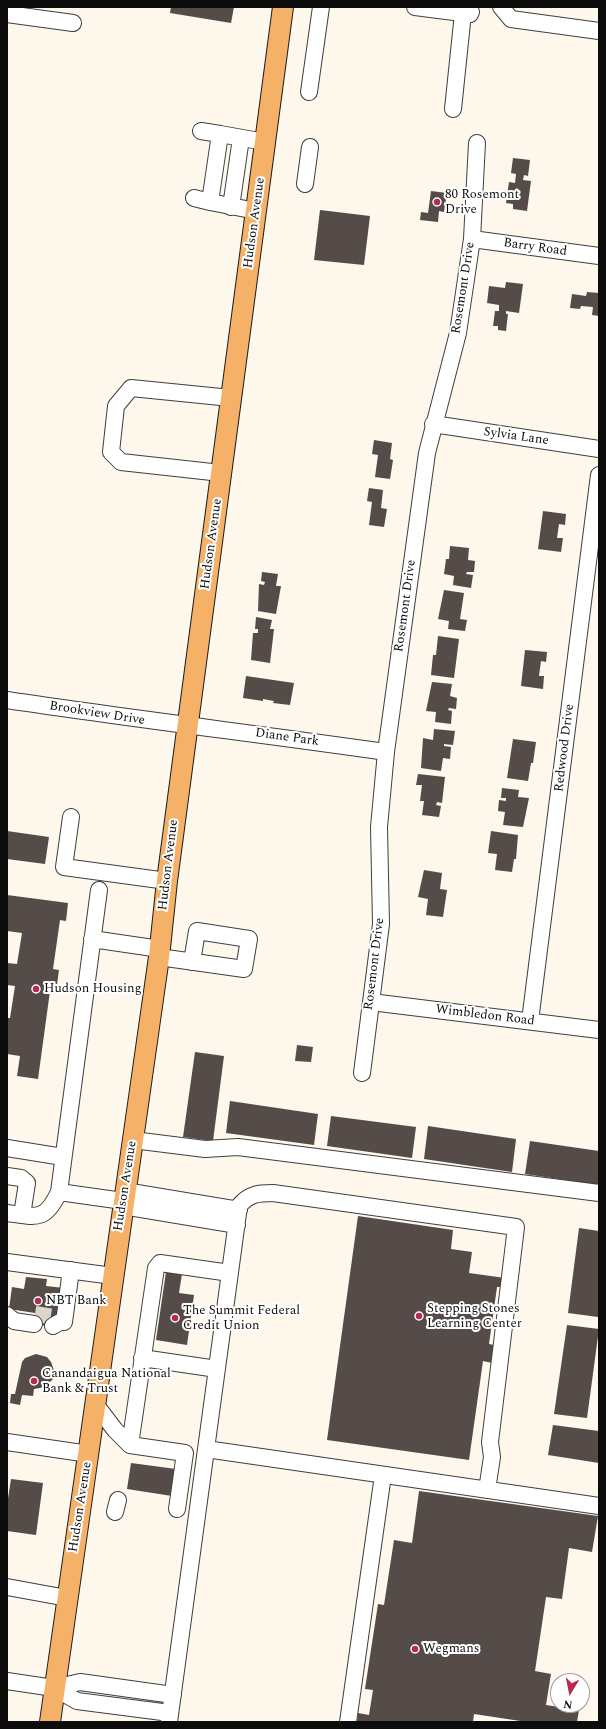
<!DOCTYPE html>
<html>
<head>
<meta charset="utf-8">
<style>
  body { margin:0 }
  #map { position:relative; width:606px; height:1729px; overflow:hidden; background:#fef7ec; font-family:Spectral,serif }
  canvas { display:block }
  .frame { position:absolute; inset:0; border:8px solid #0c0c0c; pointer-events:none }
  .north { position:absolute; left:550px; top:1673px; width:40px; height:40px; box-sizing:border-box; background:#fff; border:1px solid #9e9e9e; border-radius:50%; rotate:190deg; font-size:11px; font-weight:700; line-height:16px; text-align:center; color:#0c0c0c }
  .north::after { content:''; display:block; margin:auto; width:14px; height:18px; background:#b72951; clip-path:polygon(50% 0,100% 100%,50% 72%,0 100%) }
</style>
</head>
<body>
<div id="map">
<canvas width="606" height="1729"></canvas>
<div class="frame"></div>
<div class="north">N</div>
</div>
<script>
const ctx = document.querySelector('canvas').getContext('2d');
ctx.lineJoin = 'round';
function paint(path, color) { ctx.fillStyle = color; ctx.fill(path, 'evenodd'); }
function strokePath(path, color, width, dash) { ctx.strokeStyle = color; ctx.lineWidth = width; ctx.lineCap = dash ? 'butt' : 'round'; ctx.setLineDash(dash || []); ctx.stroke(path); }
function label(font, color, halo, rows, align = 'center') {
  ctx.font = font + ' Spectral,serif'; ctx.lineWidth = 4; ctx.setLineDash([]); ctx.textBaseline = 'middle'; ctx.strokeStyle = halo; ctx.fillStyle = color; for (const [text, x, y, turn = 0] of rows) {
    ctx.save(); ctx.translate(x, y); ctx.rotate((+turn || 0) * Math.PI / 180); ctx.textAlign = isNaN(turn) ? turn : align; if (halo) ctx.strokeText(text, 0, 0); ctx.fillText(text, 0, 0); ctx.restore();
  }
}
paint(new Path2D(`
  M171,7H234L231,23L170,13Z
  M513,158L530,160L528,176L524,175L523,180L531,181L527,211L513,209V204L506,203L509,182L515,183L516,174L511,173Z
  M431,191L447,193L444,212L439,211L438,222L420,220L421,212L428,213Z
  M320,210L370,216L364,265L314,260Z
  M506,282L523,284L519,313L506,311V314H508L506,331L498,330V326H493L495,311H499V305L487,303L489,286L505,288Z
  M587,292L599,293V316L592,315L593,307L581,306L580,309L570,308L572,294L586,296Z
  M374,440L392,443L390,459L393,460L390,479L375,477L378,455L372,454Z
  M369,488L383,490L381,508L387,509L384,527L369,525L372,502L367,501Z
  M543,511L566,514L565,525L559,524L557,538H563L561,552L538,549Z
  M450,546L469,548L468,560L475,561L474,572H467L466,574L473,575L471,588L453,585L454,576L444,574L446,559H449Z
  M262,572L278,574L276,586H281L276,614L258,611L259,584L264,585L265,582L261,581Z
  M444,590L464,593L460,619L467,620L465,631L448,629L449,621L438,619Z
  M256,617L272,620L270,629H274L270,663L251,660L253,633H258V629H255Z
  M438,636L459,639L454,678L431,675L433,655H436Z
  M525,650L547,652L546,662L541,661L539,676H544L543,689L521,686Z
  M246,676L294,683L290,705L273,703L274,701L263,699V701L243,698Z
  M432,682L452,684L450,696L457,698L456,709L449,708L448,710L452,711L451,724L435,722L436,712L426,711Z
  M434,729L455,731L453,745L444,744V746L451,747L450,759L443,758L441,771L421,768L423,738L433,740Z
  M513,739L536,742L533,763H531L528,781L507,778Z
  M418,774L445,777L442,803L437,802L436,805L441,806L439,817L422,815L424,801H420L422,785H416Z
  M502,788L519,790L518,797L529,798L523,827L503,825L505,812L498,811L499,800L506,801V798H501Z
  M7,831L49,837L45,864L7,859Z
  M491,831L518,835L516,859H514L512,872L495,870L497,854L488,853Z
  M424,870L442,873L440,889L447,890L443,917L426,915L428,899L418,897Z
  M7,895L68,903L66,921L60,920L53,969L59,970L56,992L50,991L38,1079L17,1076L20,1056L7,1054V1018H10L15,986L7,985V963L17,964L22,933L7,931Z
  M297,1045L313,1047L311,1062L295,1061Z
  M195,1052L224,1056L213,1141L183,1137Z
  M230,1101L318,1114L314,1145L226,1133Z
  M331,1116L416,1127L412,1158L327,1146Z
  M428,1126L516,1139L512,1172L424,1159Z
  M530,1141L599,1151V1185L525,1174Z
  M358,1216L453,1230L451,1249L472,1252L469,1273L505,1278L503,1287H497L489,1344L494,1345L492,1363L483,1361L469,1460L327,1440Z
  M579,1228L599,1231L598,1317L568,1313Z
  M166,1272L182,1274L179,1293L194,1295L187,1345L156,1340Z
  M26,1277L47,1279L46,1286L64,1288L57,1316H55L53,1327L34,1324L35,1313L9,1309L12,1287L24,1289Z
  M567,1325L599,1329L587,1418L554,1414Z
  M36,1354L47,1357L51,1362L55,1373L53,1379L45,1387L34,1389L33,1396L22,1395L20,1405L10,1403L11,1394H15L22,1362L25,1358Z
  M553,1425L599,1431V1463L548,1455Z
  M131,1463L176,1469L172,1496L127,1489Z
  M11,1479L43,1483L36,1535L7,1531V1505Z
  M419,1491L598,1516L592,1552L569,1548L562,1599L546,1597L535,1671L551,1674L546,1705L579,1710L577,1722H527L474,1714L473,1722H357L358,1713L369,1715L373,1690L365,1689L378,1604L384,1605L394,1540L412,1543Z`), '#554b49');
strokePath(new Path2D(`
  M35,1314L55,1317`), '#dad4ca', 16, [16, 8]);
const minor = new Path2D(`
  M415,7L470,14L471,12
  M501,7L511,19L599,31
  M7,14L73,23
  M309,92L321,7
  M453,109L463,13
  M201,131L220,134
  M305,184L310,147
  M194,198L210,202
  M231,207L241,138
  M256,211L210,202L220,134L265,142
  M472,239L599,256
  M433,424L599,449
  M221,473L121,462L111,452L116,406L131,388L231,398
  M7,700C133,719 260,734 386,752
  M71,817L64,867L167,881
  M92,939L160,949
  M159,957L244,969L249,939L197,931L192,962
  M371,1002L599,1030
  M530,1021L599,475
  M362,1073L381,924L379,827L386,752L427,453L458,333L472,239L477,143
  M133,1140L205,1149L238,1147L599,1193
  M7,1148L63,1157
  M7,1176L21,1178L27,1183L22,1215
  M125,1191L239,1210
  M59,1192L123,1201
  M123,1206L237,1225
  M7,1213C36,1217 45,1222 59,1192L99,890
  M7,1262L113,1276
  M7,1315L14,1321L34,1324
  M53,1326L60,1322H64L71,1270
  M142,1358L217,1369
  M96,1405L115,1430L130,1445L185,1453L177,1509
  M7,1442L89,1454
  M130,1445L156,1268L160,1263L230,1273
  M206,1449L599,1506
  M115,1512L118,1500
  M7,1587L67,1598
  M7,1681L54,1688L77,1701L170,1713
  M54,1688L80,1682L173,1695
  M169,1722L239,1206C249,1194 258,1193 273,1193L516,1227L490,1442L492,1457L487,1490
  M348,1722L383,1475`);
const major = new Path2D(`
  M50,1722L159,957L167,881L283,7`);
strokePath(minor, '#3f3f3f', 18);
strokePath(major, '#1d1d1d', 22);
strokePath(minor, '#fff', 16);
strokePath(major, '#f4b167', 20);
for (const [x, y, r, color] of [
  [437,202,4,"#b72951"],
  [36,989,4,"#b72951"],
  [38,1301,4,"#b72951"],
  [419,1316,4,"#b72951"],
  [175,1318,4,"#b72951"],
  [34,1381,4,"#b72951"],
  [415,1649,4,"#b72951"]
]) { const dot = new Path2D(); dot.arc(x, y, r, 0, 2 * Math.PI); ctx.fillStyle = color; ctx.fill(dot); strokePath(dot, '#fff', 1.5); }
label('13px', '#0c0c0c', '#fff', [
  ["80 Rosemont",445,195],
  ["Drive",445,210],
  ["Hudson Housing",44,989],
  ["NBT Bank",46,1301],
  ["Stepping Stones",427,1309],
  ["Learning Center",427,1324],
  ["The Summit Federal",183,1311],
  ["Credit Union",183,1326],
  ["Canandaigua National",42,1374],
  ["Bank & Trust",42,1389],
  ["Wegmans",423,1649]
], 'left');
label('13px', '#0c0c0c', '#fff', [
  ["Hudson Avenue",255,223,-82],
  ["Barry Road",535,248,8],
  ["Rosemont Drive",464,288,-81],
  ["Sylvia Lane",516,437,8],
  ["Hudson Avenue",212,544,-82],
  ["Rosemont Drive",406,606,-82],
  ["Brookview Drive",97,714,9],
  ["Diane Park",287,738,8],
  ["Redwood Drive",565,748,-83],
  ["Hudson Avenue",169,865,-83],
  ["Rosemont Drive",375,964,-83],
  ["Wimbledon Road",485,1016,7],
  ["Hudson Avenue",126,1186,-81],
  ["Hudson Avenue",81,1507,-81]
]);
</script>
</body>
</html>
